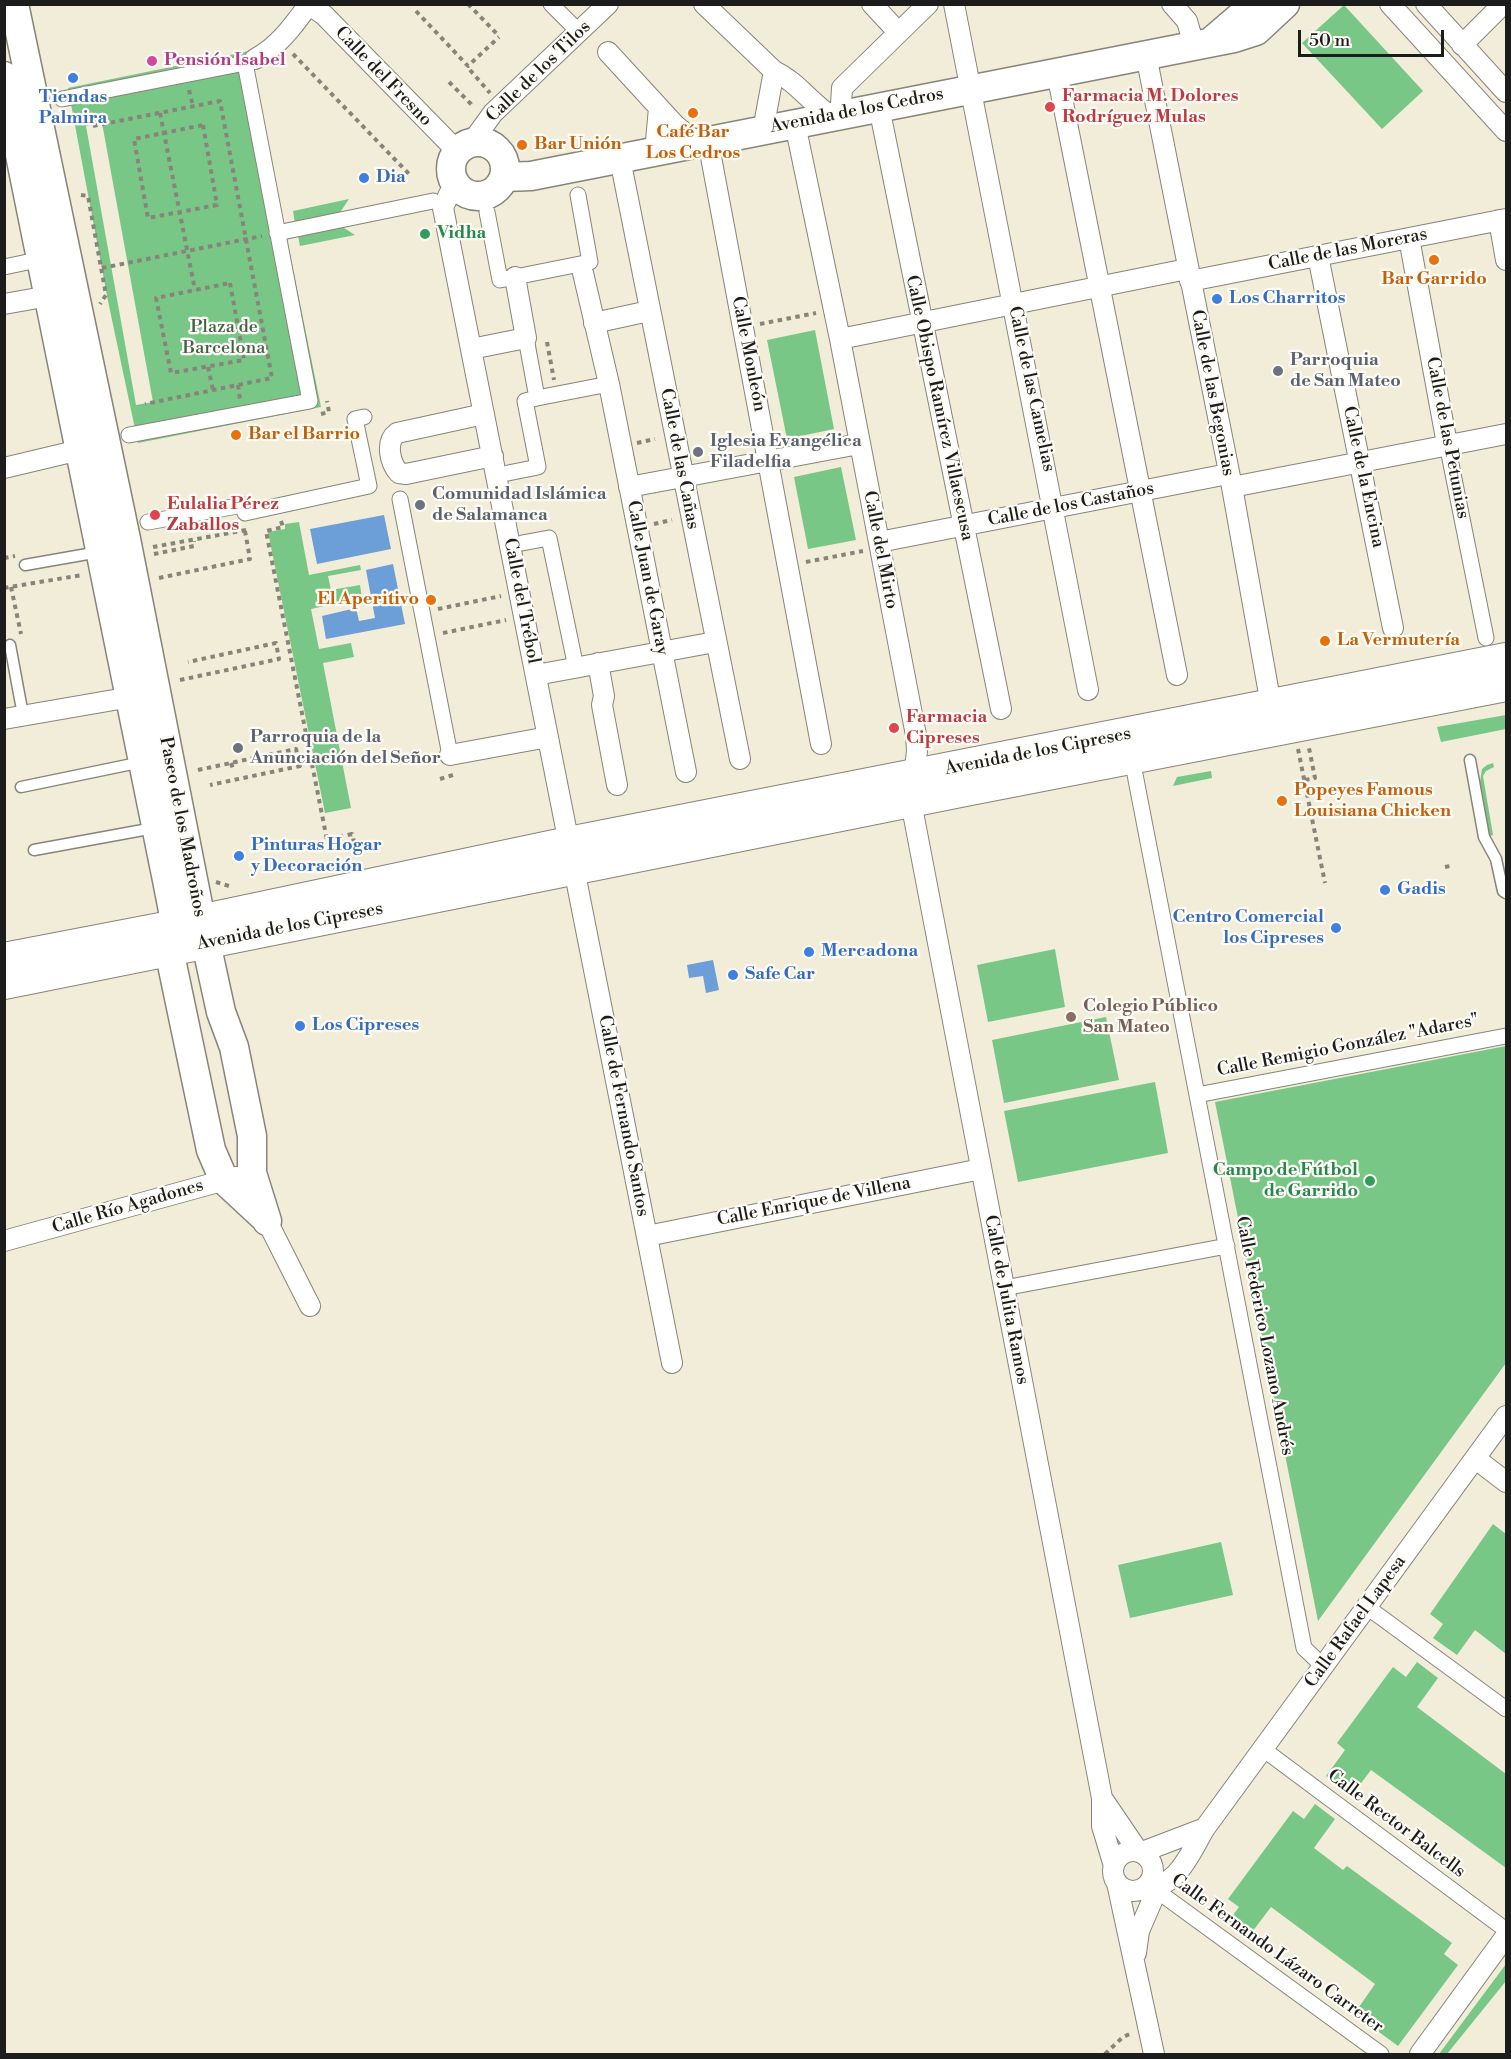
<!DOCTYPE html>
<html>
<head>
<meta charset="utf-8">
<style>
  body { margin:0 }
  #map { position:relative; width:1511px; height:2059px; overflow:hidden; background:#f2edd8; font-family:"Libre Bodoni",serif }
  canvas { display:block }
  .frame { position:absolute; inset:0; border:6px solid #1c1c1c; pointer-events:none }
  .scale { position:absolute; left:1298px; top:30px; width:146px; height:27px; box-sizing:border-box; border:3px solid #1c1c1c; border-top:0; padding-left:8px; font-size:18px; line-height:21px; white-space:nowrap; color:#1c1c1c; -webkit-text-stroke:4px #fdfcf7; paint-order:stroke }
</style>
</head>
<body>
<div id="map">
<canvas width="1511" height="2059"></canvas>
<div class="frame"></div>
<div class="scale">50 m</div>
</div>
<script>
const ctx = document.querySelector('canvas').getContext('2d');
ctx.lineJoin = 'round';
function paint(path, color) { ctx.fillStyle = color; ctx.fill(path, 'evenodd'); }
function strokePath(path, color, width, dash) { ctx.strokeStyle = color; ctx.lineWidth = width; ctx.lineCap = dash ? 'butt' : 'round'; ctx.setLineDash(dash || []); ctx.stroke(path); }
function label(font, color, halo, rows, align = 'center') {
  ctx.font = font + ' "Libre Bodoni",serif'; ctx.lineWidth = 4.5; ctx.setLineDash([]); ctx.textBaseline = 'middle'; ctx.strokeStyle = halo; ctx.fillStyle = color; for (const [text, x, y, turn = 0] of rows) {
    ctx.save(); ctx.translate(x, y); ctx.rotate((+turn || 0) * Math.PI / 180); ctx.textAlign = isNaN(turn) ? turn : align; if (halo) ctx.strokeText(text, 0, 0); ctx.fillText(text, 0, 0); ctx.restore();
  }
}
paint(new Path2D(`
  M1344,5L1423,91L1382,129L1302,43Z
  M249,51L321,407L138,443L108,301L68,88ZM102,123L153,402L136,405L86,126Z
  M349,199L339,214L295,223L293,211Z
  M341,226L355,235L300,246L298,236Z
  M815,330L834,429L787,439L767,340Z
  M841,467L856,540L808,549L794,477Z
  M299,522L309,575L360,565L361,570L328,576L331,590L360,585L362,598L311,609L319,649L351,643L354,657L323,663L351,808L325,813L268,532L285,529V524Z
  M1506,715V729L1441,742L1437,727Z
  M1493,763L1494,767L1486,771L1483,776L1493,835L1490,836L1480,782L1482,769L1487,765Z
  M1211,771L1212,778L1173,786L1177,777Z
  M1055,949L1065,1007L988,1022L977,965Z
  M1106,1017L1119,1080L1004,1103L992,1040Z
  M1506,1046V1363L1318,1621L1215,1102Z
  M1155,1082L1168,1153L1018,1182L1004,1111Z
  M1493,1524L1506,1534V1654L1475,1630L1457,1655L1433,1638L1443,1624L1430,1614Z
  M1221,1542L1233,1595L1130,1618L1118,1565Z
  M1417,1662L1438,1678L1417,1707L1506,1774V1868L1371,1770L1352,1795L1326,1776L1345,1750L1337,1743L1393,1667L1406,1677Z
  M1315,1804L1335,1819L1314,1848L1343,1870L1347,1866L1452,1943L1444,1954L1458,1965L1398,2046L1349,2010L1354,2004L1359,2007L1375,1984L1271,1907L1249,1936L1228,1922L1239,1907L1228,1899L1293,1811L1304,1819Z
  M1506,1964V1981L1447,2054H1439Z`), '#79c786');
paint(new Path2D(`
  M384,515L391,549L317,564L310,529Z
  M393,564L405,624L326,639L322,616L356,608L359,621L375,618L366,570Z
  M713,960L719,990L706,993L703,976L689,978L687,965Z`), '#6c9ed7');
const service = new Path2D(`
  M25,565L99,552
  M10,645L23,715
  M1470,760L1484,837L1496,859L1503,891L1506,893
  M21,787L142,762
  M34,850L154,828`);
const pedestrian = new Path2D(`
  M551,4L579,32
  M62,99L245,63L310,401L129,435
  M487,212L500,280L590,262L578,195
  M277,233L433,201
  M4,267L42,259
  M537,398L609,384
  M1447,444L1486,638
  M508,473L538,467L525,401L537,398L526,338
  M400,499L450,755
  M148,522L243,505L245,513L369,486L355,419L364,417
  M522,543L549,538L574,658
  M1132,759L1304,1648L1323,1666
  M1197,1095L1506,1036
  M1004,1288L1227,1246
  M1367,1607L1506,1709
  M1263,1749L1506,1930
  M1149,1885L1381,2054`);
const minor = new Path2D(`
  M308,4L324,15L457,151
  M704,4L774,71C796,81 811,103 832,117
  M872,4L898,32
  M954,4L1088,690
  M1172,4L1187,21L1194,45
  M1390,4L1506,131
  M1426,4L1506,92
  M1462,45L1503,4
  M608,52L675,125L697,143
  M1146,55L1232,487L1271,705L1275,714
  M255,59C278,47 294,25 309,4
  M1057,73L1177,675
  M879,107L1001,709
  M848,113L841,104L842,88L928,4
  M795,124L840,339L916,735L917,751L911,802L1102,1798V1826L1114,1866
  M763,130L774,71
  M708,141L821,744
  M472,142L493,113L608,4
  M655,152L659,108
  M620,159L740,759
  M456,188L449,194L443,208L672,1363
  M1499,220L1506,260
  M1409,238L1447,444
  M1318,256L1393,628
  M583,273L609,384L686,772
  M1190,281L1506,219
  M4,304L49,296L59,289
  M594,323L649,311
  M840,339L1187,269
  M471,349L526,338L515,277
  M484,414L397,433C385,442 390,463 399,473L406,474L493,456
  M4,468L92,447
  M629,487L859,444
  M1232,487L1506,434
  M879,542L1228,474
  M598,663L604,696L602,705L617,785
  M536,675L715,642
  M4,719L131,697
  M450,755L548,737
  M267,1221L310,1306
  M647,1236L981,1169
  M4,1241L236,1177
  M1476,1459L1506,1482
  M1102,1798L1138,1851
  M1113 1871a20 20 0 1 1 40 0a20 20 0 1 1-40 0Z
  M1142,1852L1205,1828
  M1117,1883L1154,2054
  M1142,1889C1177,1889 1189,1855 1205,1828L1506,1416
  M1136,1953L1139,1931L1152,1901V1880
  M1420,2054L1506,1936`);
const secondary = new Path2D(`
  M14,4L126,539L201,920L221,1012L234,1047L252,1136V1173L267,1221
  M1213,40L1255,4
  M4,76L167,880L176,926L169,950L211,1150L224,1180L266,1219
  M451 169a27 27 0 1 1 54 0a27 27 0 1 1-54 0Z
  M504,177L531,176L1234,38L1256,31L1285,4`);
const primary = new Path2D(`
  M4,959L176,926L569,843L1506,659
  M4,983L970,789L1506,685`);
strokePath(service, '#87847a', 13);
strokePath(pedestrian, '#87847a', 17);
strokePath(minor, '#87847a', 22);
strokePath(secondary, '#87847a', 31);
strokePath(primary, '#87847a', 34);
strokePath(new Path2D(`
  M468,4L499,36
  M416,11L468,66L499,37
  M293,54L410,175
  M470,70L490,93
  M449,82L473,106L474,104
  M189,90L193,106
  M160,113L195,290
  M203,125L217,205L148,218L134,139Z
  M93,126L220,101L272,378L145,404
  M81,195L88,196L106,295L100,304
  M102,268L262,236
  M230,283L244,360L171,373L156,298Z
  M760,324L816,313
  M547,342L554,380
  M208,367L213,390
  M238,385L240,399
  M321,414L329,412L327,401
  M637,443L655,439
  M281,521L283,527L266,531L327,840L352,834L355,846
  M654,524L672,520
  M153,547L246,530
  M154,554L194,546V541
  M4,558L15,556
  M806,562L863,551
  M159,578L250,559L245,531
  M11,587L21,634
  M4,588L82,575
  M438,609L501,596
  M443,633L506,620
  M180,680L279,659L276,643L188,662
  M1298,749L1325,883
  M231,763L233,769
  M198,770L296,749L300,766L210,785
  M440,779L453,775
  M1305,780L1315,778L1309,748
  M1445,867L1450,866
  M216,882L232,887
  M1105,2054L1123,2037L1132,2033`), '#87847a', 4, [4.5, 4.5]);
strokePath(service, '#fff', 10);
strokePath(pedestrian, '#fff', 15);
strokePath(minor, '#fff', 20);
strokePath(secondary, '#fff', 28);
strokePath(primary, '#fff', 32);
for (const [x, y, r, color] of [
  [152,61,6,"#d1479c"],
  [73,78,6,"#3f7fe0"],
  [1050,107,6,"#e0444e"],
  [693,113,6,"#e8710a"],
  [522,145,6,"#e8710a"],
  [364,178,6,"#3f7fe0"],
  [425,234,6,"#2e9e5b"],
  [1434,260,6,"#e8710a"],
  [1217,299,6,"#3f7fe0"],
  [1278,371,6,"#6b7280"],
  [236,435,6,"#e8710a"],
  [698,452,6,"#6b7280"],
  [420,505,6,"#6b7280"],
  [155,515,6,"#e0444e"],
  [431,600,6,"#e8710a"],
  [1325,641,6,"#e8710a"],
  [894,728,6,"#e0444e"],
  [238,748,6,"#6b7280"],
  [1282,801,6,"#e8710a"],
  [239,856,6,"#3f7fe0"],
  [1385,890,6,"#3f7fe0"],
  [1336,928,6,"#3f7fe0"],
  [809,952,6,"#3f7fe0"],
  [733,975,6,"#3f7fe0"],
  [1071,1017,6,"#8d6e63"],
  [300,1026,6,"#3f7fe0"],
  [1370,1181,6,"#2e9e5b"]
]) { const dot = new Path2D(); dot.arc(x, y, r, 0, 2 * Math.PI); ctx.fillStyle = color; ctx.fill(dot); strokePath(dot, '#fdfcf7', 2); }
label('bold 18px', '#b23c85', '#fdfcf7', [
  ["Pensión Isabel",164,61]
], 'left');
label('18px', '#1c1c1c', '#fdfcf7', [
  ["Calle de los Tilos",539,72,-44],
  ["Calle del Fresno",383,77,46],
  ["Avenida de los Cedros",857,111,-11],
  ["Calle de las Moreras",1348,250,-11],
  ["Calle Monleón",748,354,79],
  ["Calle de las Camelias",1031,389,78],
  ["Calle de las Begonias",1212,393,79],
  ["Calle Obispo Ramírez Villaescusa",939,408,78],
  ["Calle de las Petunias",1447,438,79],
  ["Calle de las Cañas",679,459,79],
  ["Calle de la Encina",1363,477,78],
  ["Calle de los Castaños",1071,505,-11],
  ["Calle del Mirto",880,550,79],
  ["Calle Juan de Garay",647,578,79],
  ["Calle del Trébol",521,601,79],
  ["Avenida de los Cipreses",1038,752,-11],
  ["Paseo de los Madroños",182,827,79],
  ["Avenida de los Cipreses",290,927,-11],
  ["Calle Remigio González \"Adares\"",1348,1046,-11],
  ["Calle de Fernando Santos",623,1116,79],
  ["Calle Enrique de Villena",814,1202,-11],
  ["Calle Río Agadones",128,1207,-16],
  ["Calle de Julita Ramos",1006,1300,79],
  ["Calle Federico Lozano Andrés",1264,1336,79],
  ["Calle Rafael Lapesa",1356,1622,-54],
  ["Calle Rector Balcells",1396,1824,37],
  ["Calle Fernando Lázaro Carreter",1277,1954,36]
]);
label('bold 18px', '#be3a42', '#fdfcf7', [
  ["Farmacia M. Dolores",1062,97],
  ["Rodríguez Mulas",1062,118],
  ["Eulalia Pérez",167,505],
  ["Zaballos",167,526],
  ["Farmacia",906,718],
  ["Cipreses",906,739]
], 'left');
label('bold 18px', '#366cbe', '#fdfcf7', [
  ["Tiendas",73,98,"center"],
  ["Palmira",73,119,"center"],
  ["Dia",376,178],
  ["Los Charritos",1229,299],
  ["Pinturas Hogar",251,846],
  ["y Decoración",251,867],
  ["Gadis",1397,890],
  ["Centro Comercial",1324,918,"right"],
  ["los Cipreses",1324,939,"right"],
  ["Mercadona",821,952],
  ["Safe Car",745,975],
  ["Los Cipreses",312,1026]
], 'left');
label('bold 18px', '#c56008', '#fdfcf7', [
  ["Café Bar",693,133,"center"],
  ["Los Cedros",693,154,"center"],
  ["Bar Unión",534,145],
  ["Bar Garrido",1434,280,"center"],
  ["Bar el Barrio",248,435],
  ["El Aperitivo",419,600,"right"],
  ["La Vermutería",1337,641],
  ["Popeyes Famous",1294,791],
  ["Louisiana Chicken",1294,812]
], 'left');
label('bold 18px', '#27864d', '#fdfcf7', [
  ["Vidha",437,234],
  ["Campo de Fútbol",1358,1171,"right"],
  ["de Garrido",1358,1192,"right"]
], 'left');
label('18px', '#416046', '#fdfcf7', [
  ["Plaza de",224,328],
  ["Barcelona",224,349]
]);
label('bold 18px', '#5b616d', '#fdfcf7', [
  ["Parroquia",1290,361],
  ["de San Mateo",1290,382],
  ["Iglesia Evangélica",710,442],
  ["Filadelfia",710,463],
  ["Comunidad Islámica",432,495],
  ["de Salamanca",432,516],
  ["Parroquia de la",250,738],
  ["Anunciación del Señor",250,759]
], 'left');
label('bold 18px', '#785e54', '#fdfcf7', [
  ["Colegio Público",1083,1007],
  ["San Mateo",1083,1028]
], 'left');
</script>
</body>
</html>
